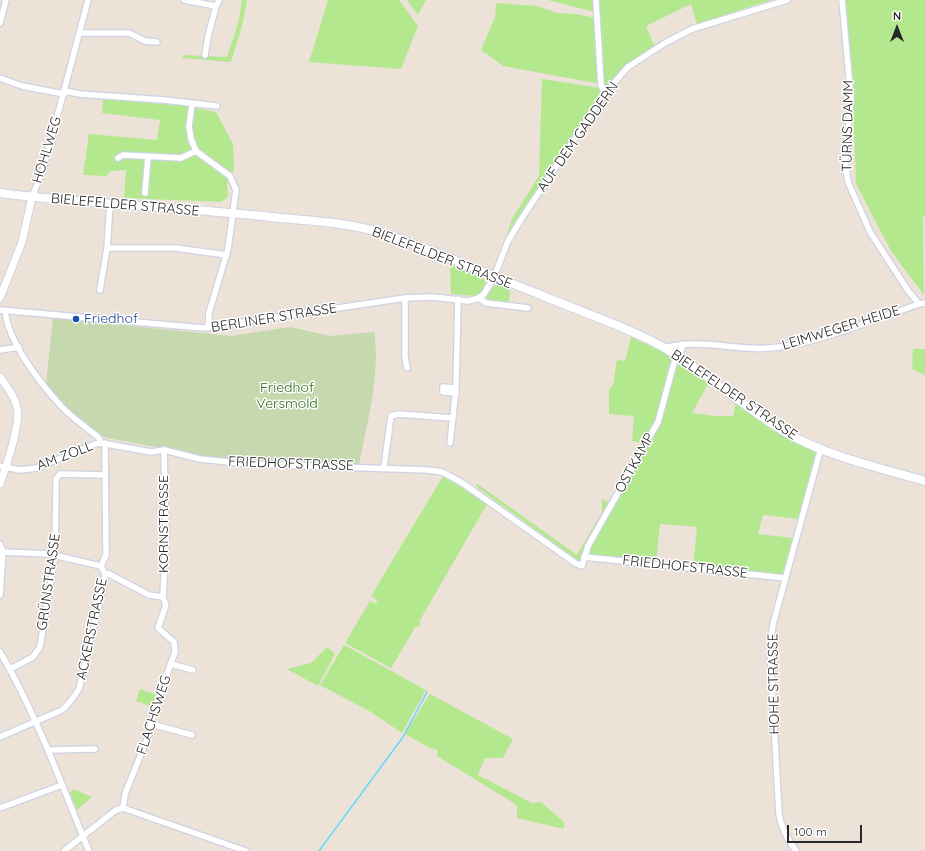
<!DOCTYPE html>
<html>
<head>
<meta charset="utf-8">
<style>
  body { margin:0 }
  #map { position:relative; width:925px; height:851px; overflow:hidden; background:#ece2d8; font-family:Quicksand,sans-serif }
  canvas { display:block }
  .north { position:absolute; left:877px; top:8px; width:40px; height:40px; -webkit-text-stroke:3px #fff; paint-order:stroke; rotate:0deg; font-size:11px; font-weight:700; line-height:16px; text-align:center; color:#282828 }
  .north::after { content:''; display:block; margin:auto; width:14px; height:18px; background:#282828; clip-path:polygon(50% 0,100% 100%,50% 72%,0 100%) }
  .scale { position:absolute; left:787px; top:825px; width:75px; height:18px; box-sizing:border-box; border:2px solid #282828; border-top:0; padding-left:5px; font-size:12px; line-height:14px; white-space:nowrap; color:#282828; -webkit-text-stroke:3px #fff; paint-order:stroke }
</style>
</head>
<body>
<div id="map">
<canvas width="925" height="851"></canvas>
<div class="north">N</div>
<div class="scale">100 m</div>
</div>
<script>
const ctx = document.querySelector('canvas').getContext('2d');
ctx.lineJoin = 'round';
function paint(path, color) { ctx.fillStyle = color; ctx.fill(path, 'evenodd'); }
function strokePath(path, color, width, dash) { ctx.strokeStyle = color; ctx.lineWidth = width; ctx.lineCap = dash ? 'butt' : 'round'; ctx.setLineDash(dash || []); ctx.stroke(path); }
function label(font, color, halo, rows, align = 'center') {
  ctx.font = font + ' Quicksand,sans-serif'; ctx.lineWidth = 3; ctx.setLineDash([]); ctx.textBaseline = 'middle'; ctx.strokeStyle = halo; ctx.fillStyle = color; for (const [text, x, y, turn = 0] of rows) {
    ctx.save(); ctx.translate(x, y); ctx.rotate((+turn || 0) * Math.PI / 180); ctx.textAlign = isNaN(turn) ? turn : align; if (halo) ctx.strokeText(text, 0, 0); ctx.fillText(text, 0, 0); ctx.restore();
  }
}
paint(new Path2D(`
  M242,0H247L242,26L231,62L182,58L184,55L227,57L238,24Z
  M328,0H399L418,26L401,69L309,62Z
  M407,0H426L418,15Z
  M548,0H594L595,12Z
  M598,0H771L697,24L691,4L646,26L655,47L609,86H606L603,83V54Z
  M846,0H925V216L923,217L924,295L891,251L856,184L852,74Z
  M496,3L537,6L557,13L576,14L595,18L599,81L596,83L503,66L481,50L495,17Z
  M542,79L601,88L600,98L506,238L512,219L539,176Z
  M103,99L186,106L216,112L233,144L234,169L227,184L228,197L221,202L124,198L126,170L111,171L106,176L83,175L89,134L157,140L160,120L102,113Z
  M450,264L484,279L486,284L483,290L476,296L451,294Z
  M501,284L510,287L509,304L488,301L486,297L494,286Z
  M631,337L670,356L673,359L660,410L645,443L632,441L634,416L609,414V390L613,385L617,360L625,361Z
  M913,349H925V375L912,369Z
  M677,362L709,382L692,413L714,416H733L736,402L767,425L816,451L798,519L763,515L758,534L793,538L783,573L779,575L693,566L697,527L660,524L656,562L591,555L589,550L657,431L664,411Z
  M443,476L487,504L419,622L421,624L419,627L416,626L391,668L345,643L370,601L376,604L377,600L371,596Z
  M476,483L577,555L602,512V499L610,503L579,561L478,488Z
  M344,645L426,690L402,733L371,712L320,685Z
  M327,647L335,654L318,686L287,669L311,663Z
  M140,689L158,695L153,707L136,701Z
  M430,694L513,739L503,758H485L478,775L532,803L541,802L564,822V829L517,818V805L437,756L438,750L430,748L405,734Z
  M73,789L92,797L77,810L70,793Z`), '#b4e88f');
paint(new Path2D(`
  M53,318L231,336L290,327L330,336L374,332C381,375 367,422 359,465L277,463L225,460L103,437L67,409L46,384Z`), '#c5d8ae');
strokePath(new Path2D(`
  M319,851L403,737L427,692`), '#60dbf9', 1.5);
const minor = new Path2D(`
  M184,0L216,6L219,0
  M596,0L601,85L605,93
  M842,0L851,99L845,161L848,182L870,232L907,289L919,304
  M0,23L6,0
  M81,33H129L145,41L157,42
  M205,55L208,36L216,6
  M0,78L22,86L64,94
  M65,91L80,94L164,100L217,106
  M192,104L189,126L191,139L196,151L230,176L236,190L228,249L209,313L208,328
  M118,158L123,155L181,158L196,151
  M145,193L148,156
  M32,197L43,170L88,0
  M107,248H175L227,255
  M100,290L107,248L110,205
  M405,298V357L407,368
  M479,298L486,303L528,308
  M0,310L203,328L405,298L433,297L468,301L479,298L484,294L494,277L508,241L522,218L605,93L628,67L665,43L692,29L787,0
  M5,311C9,343 39,382 61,406C72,418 86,427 99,438L101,443
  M664,348C702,337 741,353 779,347C823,341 876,319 919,304L925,303
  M0,350L19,347
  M456,393L443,392V387L456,388
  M450,443L456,388L458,299
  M0,466L20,470L37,468L95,444L101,443L151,452L164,450L200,459L248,464L428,470L442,472L461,482L575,563L582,566L588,546L658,422L674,363L684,344
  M384,467L391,416L398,414L453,418
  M0,544L3,552L0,595
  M3,552L49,554L101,566
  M584,557L785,578
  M105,574H109L149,595L163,597L166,605L158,628L174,642L175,652L156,705L149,734L125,794L123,808
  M163,597L166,539L164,450
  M0,652C37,715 61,784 89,851
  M171,664L193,670
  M10,669L33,657L40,647L55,555L56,479L60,474L105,475
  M151,724L192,735
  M0,737L62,710L70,702L79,689L104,584L105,574L101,566L106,555L105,443
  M48,750L95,749
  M0,808L62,785
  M64,851L116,810L123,808L246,851
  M796,851C787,839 781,828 779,814L770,648L773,624L821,448`);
const tertiary = new Path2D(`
  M0,298L22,242L32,197
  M0,377C7,387 14,395 17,407C21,423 6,467 0,484`);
const secondary = new Path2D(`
  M0,193C90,205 181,207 271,217C310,221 351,222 388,235C438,252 487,274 536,293C574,309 613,322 650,340C699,365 738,404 785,432C826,456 880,468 925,481`);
strokePath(minor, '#cdd3e3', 8);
strokePath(tertiary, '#cdd3e3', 9);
strokePath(secondary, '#cdd3e3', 10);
strokePath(minor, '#fff', 5.5);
strokePath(tertiary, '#fff', 7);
strokePath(secondary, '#fff', 8);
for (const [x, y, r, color] of [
  [76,319,4,"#1a4fb4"]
]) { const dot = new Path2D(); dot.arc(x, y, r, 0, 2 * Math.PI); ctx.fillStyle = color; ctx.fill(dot); strokePath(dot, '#fff', 1.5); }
label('14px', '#282828', '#fff', [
  ["TÜRNS DAMM",848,126,-89],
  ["AUF DEM GADDERN",578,137,-55],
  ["HOHLWEG",47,150,-73],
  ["BIELEFELDER STRASSE",125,205,5],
  ["BIELEFELDER STRASSE",442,258,21],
  ["BERLINER STRASSE",274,318,-9],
  ["LEIMWEGER HEIDE",841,328,-17],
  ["BIELEFELDER STRASSE",734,395,34],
  ["AM ZOLL",65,456,-21],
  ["OSTKAMP",635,463,-61],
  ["FRIEDHOFSTRASSE",291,464,2],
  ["KORNSTRASSE",164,524,-90],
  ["FRIEDHOFSTRASSE",685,567,6],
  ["GRÜNSTRASSE",49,582,-82],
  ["ACKERSTRASSE",92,629,-78],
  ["HOHE STRASSE",774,684,-91],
  ["FLACHSWEG",154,715,-72]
]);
label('14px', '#164399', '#fff', [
  ["Friedhof",84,319]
], 'left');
label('14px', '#2b6a13', '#fff', [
  ["Friedhof",287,388],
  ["Versmold",287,404]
]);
</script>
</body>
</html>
